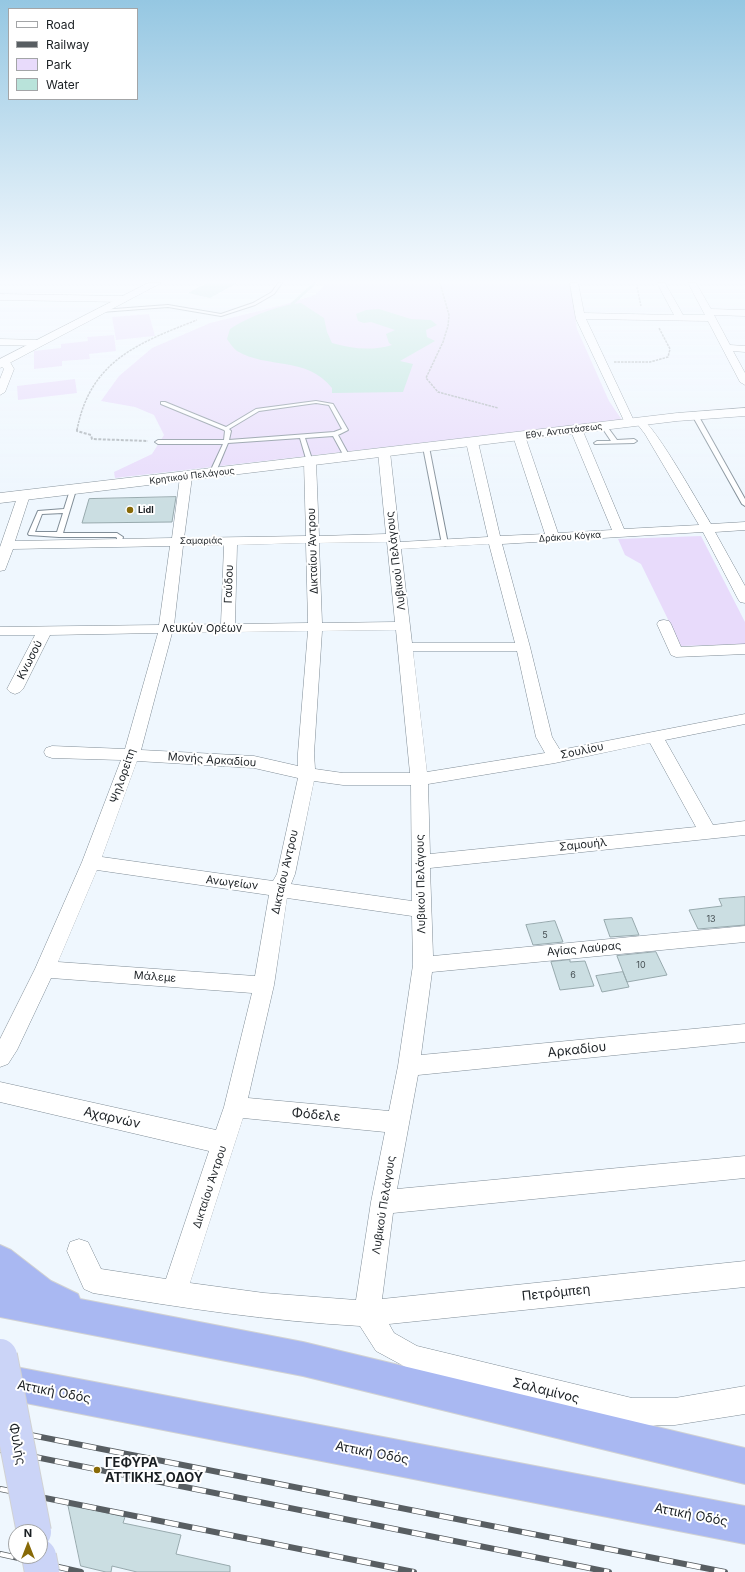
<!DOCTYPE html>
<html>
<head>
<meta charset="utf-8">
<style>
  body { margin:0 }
  #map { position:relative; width:745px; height:1572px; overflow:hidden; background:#eff7fe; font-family:Inter,sans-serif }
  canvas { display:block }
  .legend { position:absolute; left:8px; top:8px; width:130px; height:92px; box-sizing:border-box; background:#fff; border:1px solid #a3a5a7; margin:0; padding:5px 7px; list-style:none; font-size:12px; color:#1a1f23 }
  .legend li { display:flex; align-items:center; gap:8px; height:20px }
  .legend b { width:20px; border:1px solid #a3a5a7 }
  .north { position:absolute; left:8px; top:1524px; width:40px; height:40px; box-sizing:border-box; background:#fff; border:1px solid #a3a5a7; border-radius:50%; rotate:0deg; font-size:11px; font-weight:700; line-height:16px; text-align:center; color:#1a1f23 }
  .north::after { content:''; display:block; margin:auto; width:14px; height:18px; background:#886a07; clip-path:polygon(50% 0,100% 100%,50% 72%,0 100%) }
</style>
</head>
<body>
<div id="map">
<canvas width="745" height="1572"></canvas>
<ul class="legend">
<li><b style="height:5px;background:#fff"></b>Road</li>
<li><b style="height:5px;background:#585e62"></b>Railway</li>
<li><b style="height:11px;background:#e8dbfb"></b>Park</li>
<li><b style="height:11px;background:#b9e3da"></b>Water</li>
</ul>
<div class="north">N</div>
</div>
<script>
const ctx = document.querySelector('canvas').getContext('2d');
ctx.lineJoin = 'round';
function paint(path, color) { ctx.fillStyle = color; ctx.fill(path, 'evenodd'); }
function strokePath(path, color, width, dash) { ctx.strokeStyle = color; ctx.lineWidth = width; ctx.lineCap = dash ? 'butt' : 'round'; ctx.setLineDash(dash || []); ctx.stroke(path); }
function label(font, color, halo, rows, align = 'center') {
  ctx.font = font + ' Inter,sans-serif'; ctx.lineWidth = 4; ctx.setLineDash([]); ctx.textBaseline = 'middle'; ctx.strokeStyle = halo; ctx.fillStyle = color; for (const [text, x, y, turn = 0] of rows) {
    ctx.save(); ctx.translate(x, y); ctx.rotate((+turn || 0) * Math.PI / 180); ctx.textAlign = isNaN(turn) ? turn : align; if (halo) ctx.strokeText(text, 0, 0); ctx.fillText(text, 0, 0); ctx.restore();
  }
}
paint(new Path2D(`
  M327,283H570L577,329L609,401L622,420L115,478L114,472L152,454L164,435L154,415L135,407L101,401L119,376L152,348L210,323L283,305L315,295Z
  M149,314L155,336L116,340L112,317Z
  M114,335L116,351L89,354L90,359L62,361V366L34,369V351L61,348V344L88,341L87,337Z
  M75,379L77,393L18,400L17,386Z
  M701,536L745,622V644L681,646L641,564L625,555L618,539Z`), '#e8dbfb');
paint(new Path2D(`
  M207,283H237L210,298L188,293Z
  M301,303L324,318L327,332L332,343C352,349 372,351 392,345L389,343L386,334L395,330L371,322L364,323L358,321L356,314L366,310L379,309L411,319L431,320L437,325L426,330L427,337L435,341L400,361L413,364L403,392L332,393V388C307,356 267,369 237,351C233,348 230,343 227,339L230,329C248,317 279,305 301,303Z`), '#b9e3da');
strokePath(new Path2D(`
  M292,304L315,283`), '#b9e3da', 3);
const building = new Path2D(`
  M176,497L172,522L82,523L89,499Z
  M745,897V925L698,929L689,910L722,906L719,899Z
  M632,918L639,935L610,937L604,920Z
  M555,921L563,942L533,945L526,925Z
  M656,952L667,975L627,982L617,956Z
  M570,960V962L585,961L594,986L560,990L551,962Z
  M623,972L629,987L602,992L596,976Z
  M68,1504L125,1517L123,1523L181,1535L176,1554L230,1566V1572H137L112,1566L111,1572H106L81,1566Z`);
paint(building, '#cbdee2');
strokePath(building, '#97a9ad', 1);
const service = new Path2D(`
  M278,283H282L274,294L255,305L221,316L168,307L101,312L99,311L101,310L168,305L221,314L253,303L272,292Z
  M316,401L333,404L348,430L338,435L350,457L349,458H345L333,436L305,438L313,462L310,464L307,462L300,438L228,443L215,474L212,476L209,474L223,444H158L155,442L158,440H224L225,431L224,430L161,404V402H165L226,427L256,409ZM316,403L329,405L342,429L334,432L229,440L231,431L229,429L259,411Z
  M693,414L698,415L745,499V506L742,504L692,415Z
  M604,424L606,425L617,440L634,439L637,441L634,443L595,444L594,443L597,441H611L601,426Z
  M426,445L429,447L448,544L445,546L442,544L423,447Z
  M73,488L76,490L63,533H117L123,537L121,544H117V538L116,537H59L29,535L28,534L38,511L64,509L70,490ZM63,513L57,532H35L42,514Z`);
const minor = new Path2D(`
  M570,283H578L584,313L674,315L657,283H665L683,315H705L688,283H696L711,309L745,310V316L714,315L730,345L745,346V352L733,351L745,373V385L740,382L708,321L586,319L635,423L634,425H626L576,319Z
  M0,294L125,296L129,299L125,302L0,300Z
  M0,339L40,340L45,343L40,346L0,345Z
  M2,360L10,362L14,369L5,392L0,395V379L4,369L0,365V361Z
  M640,418C653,421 701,508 711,524L745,522V530L715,532L745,586V603L740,602L738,599L703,532L502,544L530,647L552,737L560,750L745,714V724L665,740L713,825L745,821V835L430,868L433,956L745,926V942L432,972L421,1055L745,1024V1042L418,1075L397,1189L745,1156V1178L393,1213L382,1299L745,1261V1287L389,1324L394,1333L417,1346L632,1398H675L745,1386V1414L675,1425L632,1426L413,1371L376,1351L360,1326C270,1321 182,1308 93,1293L84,1289L67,1251L70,1242L79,1239L88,1242L101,1269L166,1279L209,1151L0,1102V1082L216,1130L224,1107L252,993L51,978L17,1050L8,1064L0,1067V1039L35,969L82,862L121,760L52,758L46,756L44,752L46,748L52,746L125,749L158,633L50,635L23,689L20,692L15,694L10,692L7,689L35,635H0V627L159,625L170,546L13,549L5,570L0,571V547L18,495L24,491L30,495L15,541L172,538L180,477L186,473L192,477L184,538L306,536L304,462L310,459L316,462L319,536L386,534L378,452L384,449L390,452L400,542L488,537L466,442L472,439L478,442L500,536L545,534L513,436L519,433L525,436L558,533L612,530L570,429L576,426L582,429L624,529L699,525L645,434L635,421ZM387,542L395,622L322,623L319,543ZM306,543L308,623L235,624L237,545ZM489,544L515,643H412L401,549ZM224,545L221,624L174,625L183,546ZM396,630L410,773H343L315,769L314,753L322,631ZM308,631L298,753V766L254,756L141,750L172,633ZM413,651H517L536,737L545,753L427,772ZM650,743L696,827L430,854L428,784L555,763ZM137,761L254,768L298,778L277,874L273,881L102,857ZM314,781L343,785H411L412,901L291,884L295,874ZM97,870L269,895L255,976L58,962ZM287,898L412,916L413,965L398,1066L389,1111L248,1098L274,985ZM243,1118L385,1132L371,1202L356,1300L264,1293L190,1283Z
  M664,620L669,621L671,624L681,647L745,644V654L676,657L671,655L657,624L659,621Z`);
const tertiary = new Path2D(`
  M148,283H161L0,368V359Z
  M745,408V416L677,421L0,503V493L677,413Z`);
const motorway = new Path2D(`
  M0,1245L11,1250L51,1281L78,1294L80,1299L303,1342L745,1448V1484L303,1376L0,1317Z
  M0,1364L745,1506V1544L0,1398Z`);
strokePath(service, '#808d97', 2);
strokePath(minor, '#808d97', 1);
strokePath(tertiary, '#808d97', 1);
strokePath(motorway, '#d1d2d3', 2);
strokePath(new Path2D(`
  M440,283L449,315L448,326L443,342L426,378L438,392L498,408
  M637,287L641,306
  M614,362H650L668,357L670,349L659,328
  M77,430C90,361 138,343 197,320`), '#aab1b7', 1.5, [2.5, 1]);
strokePath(new Path2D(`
  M77,429V431L91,435L92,439L148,441`), '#aab1b7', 2, [3, 1.5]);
paint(service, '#fff');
paint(minor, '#fff');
paint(tertiary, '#fff');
paint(motorway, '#a9b8f2');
const rail = new Path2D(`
  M0,1429L725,1572
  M0,1450L609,1572
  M0,1489L414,1572
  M0,1554L81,1572`);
strokePath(rail, '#585e62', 6);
strokePath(rail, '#fff', 4.5, [14]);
const primaryBridge = new Path2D(`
  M0,1356L34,1532
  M39,1556L42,1572`);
strokePath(primaryBridge, '#d1d2d3', 36, []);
strokePath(primaryBridge, '#cbd4f7', 34);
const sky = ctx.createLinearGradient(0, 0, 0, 503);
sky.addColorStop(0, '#95c7e2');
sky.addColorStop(0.56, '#f8fbff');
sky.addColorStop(1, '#f8fbff00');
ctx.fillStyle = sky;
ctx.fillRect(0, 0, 745, 503);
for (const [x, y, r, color] of [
  [130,510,4,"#886a07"],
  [97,1470,4,"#886a07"]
]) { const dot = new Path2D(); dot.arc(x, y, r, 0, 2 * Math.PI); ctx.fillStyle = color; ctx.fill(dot); strokePath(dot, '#fff', 1.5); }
label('9px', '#1a1f23', '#fff', [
  ["Εθν. Αντιστάσεως",564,431,-7],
  ["Κρητικού Πελάγους",192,476,-7],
  ["Δράκου Κόγκα",570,537,-4],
  ["Σαμαριάς",201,541,-1]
]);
label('bold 9px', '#1a1f23', '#fff', [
  ["Lidl",138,510]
], 'left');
label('9px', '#464f53', null, [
  ["13",711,919],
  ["5",545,935],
  ["10",641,965],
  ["6",573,975]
]);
label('11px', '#1a1f23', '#fff', [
  ["Δικταίου Άντρου",313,551,-92],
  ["Λυβικού Πελάγους",396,561,-97],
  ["Γαύδου",229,584,-88],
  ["Λευκών Ορέων",202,629],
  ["Κνωσού",30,660,-63],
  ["Σουλίου",582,751,-12],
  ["Μονής Αρκαδίου",212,760,4],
  ["Ψηλορείτη",123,776,-71],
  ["Σαμουήλ",583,845,-6],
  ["Δικταίου Άντρου",285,872,-77],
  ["Ανωγείων",232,883,7],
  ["Λυβικού Πελάγους",421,884,-91],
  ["Αγίας Λαύρας",584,949,-5],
  ["Μάλεμε",155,977,4],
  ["Δικταίου Άντρου",210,1187,-72],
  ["Λυβικού Πελάγους",384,1205,-81]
]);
label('13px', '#1a1f23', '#fff', [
  ["Αρκαδίου",577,1050,-6],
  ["Φόδελε",316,1115,5],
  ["Αχαρνών",112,1118,13],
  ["Πετρόμπεη",556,1293,-6],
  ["Σαλαμίνος",546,1391,14],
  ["Αττική Οδός",54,1392,11],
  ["Φυλής",17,1444,79],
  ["Αττική Οδός",372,1453,11],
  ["Αττική Οδός",691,1515,11]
]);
label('bold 13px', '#1a1f23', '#fff', [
  ["ΓΕΦΥΡΑ",105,1463],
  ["ΑΤΤΙΚΗΣ ΟΔΟΥ",105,1478]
], 'left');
</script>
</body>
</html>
